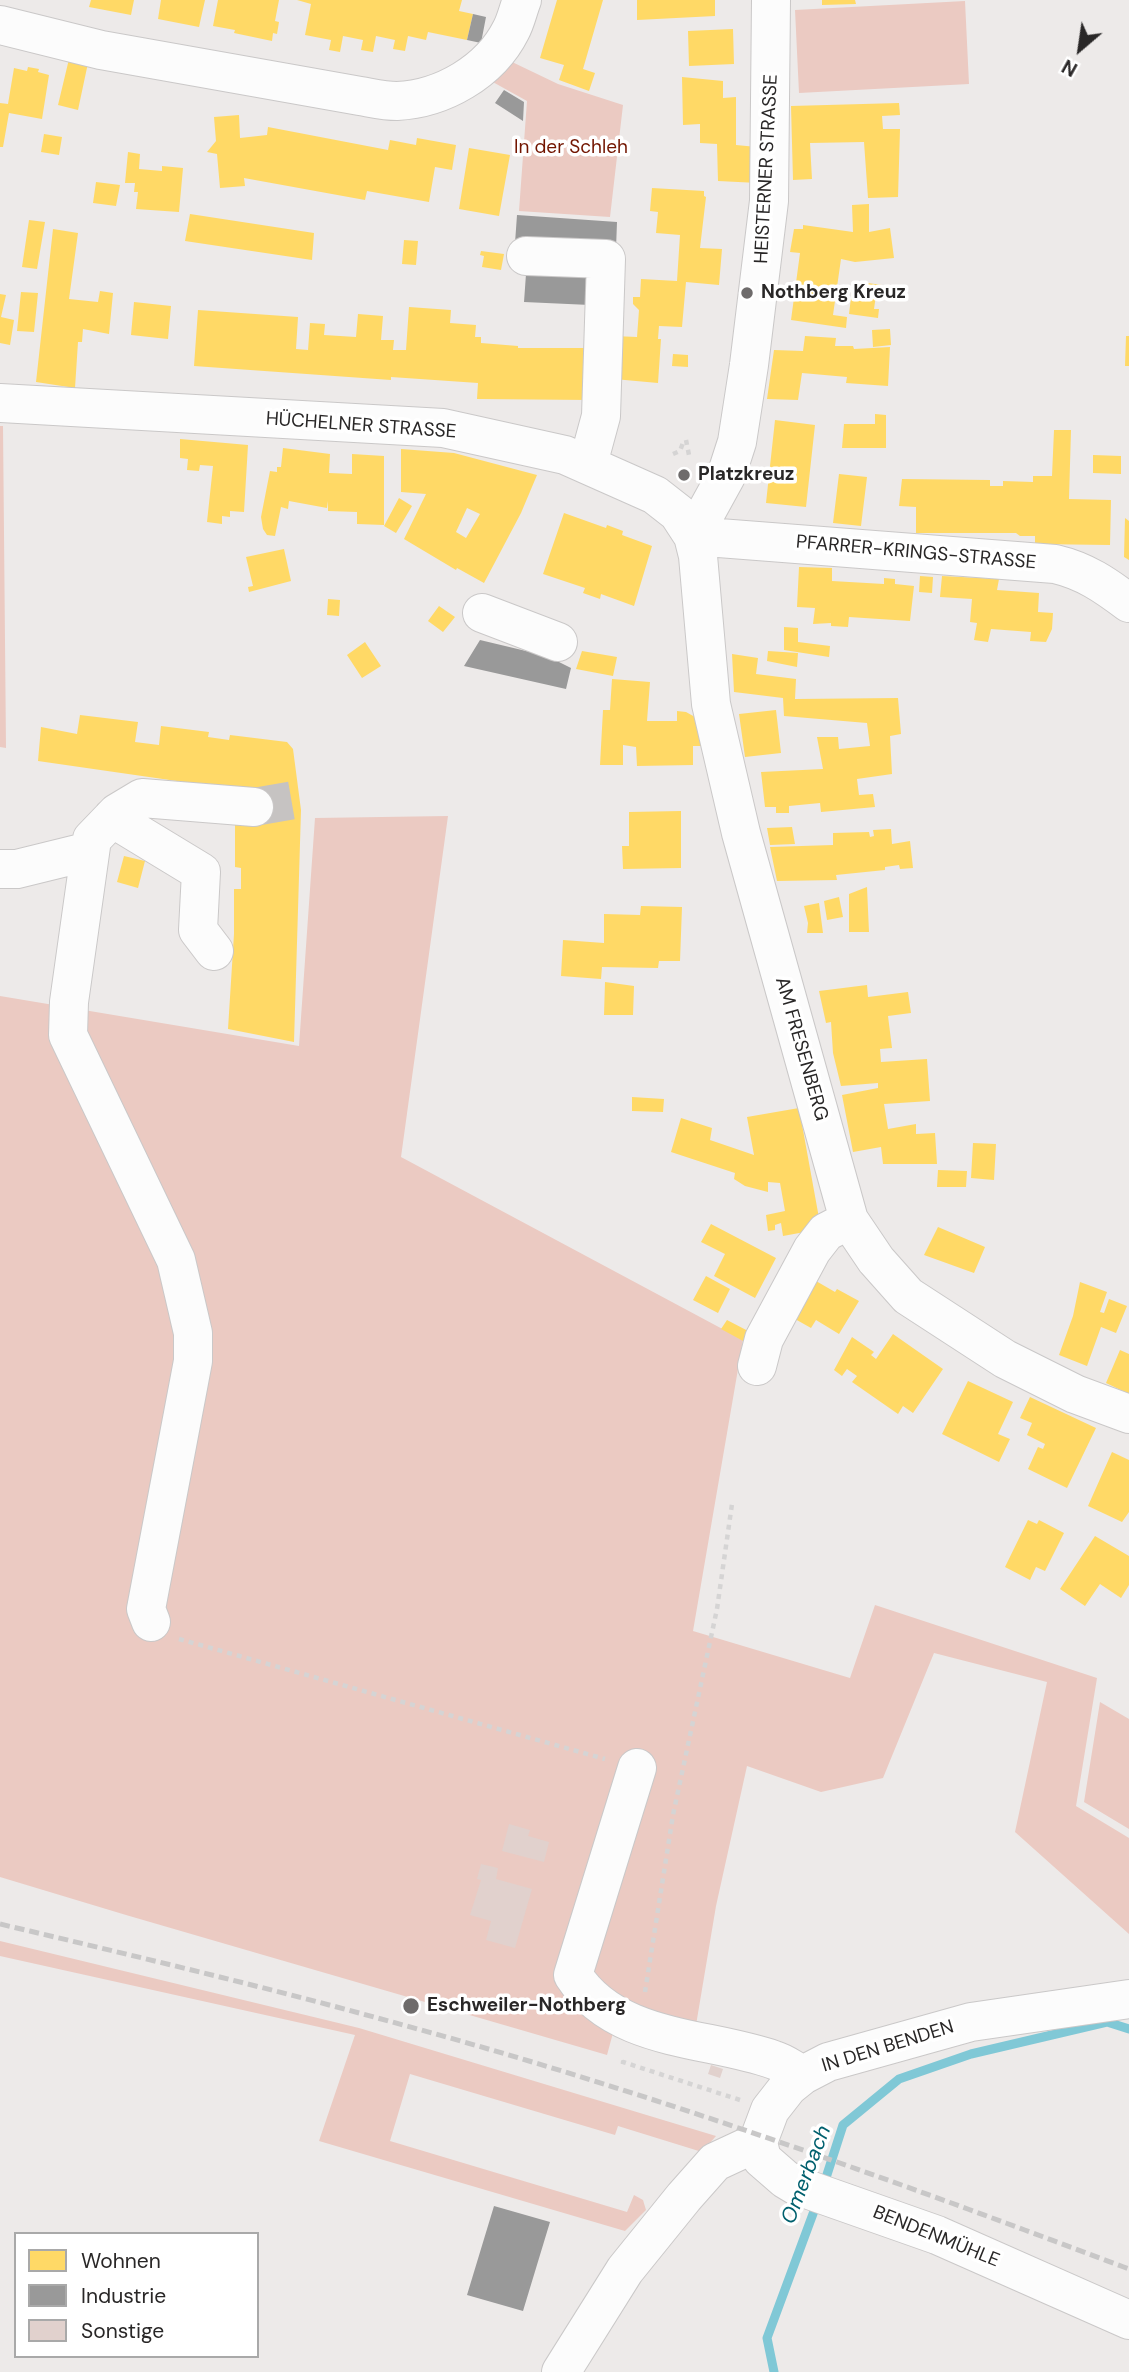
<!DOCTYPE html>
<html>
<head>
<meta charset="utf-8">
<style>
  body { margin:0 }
  #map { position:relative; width:1129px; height:2372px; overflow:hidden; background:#edeae9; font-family:"DM Sans",sans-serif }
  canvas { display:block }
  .legend { position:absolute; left:14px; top:2232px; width:245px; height:126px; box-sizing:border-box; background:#fff; border:2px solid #a9a9a9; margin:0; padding:9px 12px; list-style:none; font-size:21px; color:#292727 }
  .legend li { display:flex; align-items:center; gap:14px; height:35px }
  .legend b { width:35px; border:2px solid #a9a9a9 }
  .north { position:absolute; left:1045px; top:14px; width:70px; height:70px; -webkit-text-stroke:5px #fff; paint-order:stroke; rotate:209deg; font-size:19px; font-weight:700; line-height:28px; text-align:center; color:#292727 }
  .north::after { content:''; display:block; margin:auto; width:24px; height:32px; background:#292727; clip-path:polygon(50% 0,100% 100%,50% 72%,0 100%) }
</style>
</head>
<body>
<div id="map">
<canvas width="1129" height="2372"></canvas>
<ul class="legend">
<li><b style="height:19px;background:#ffd966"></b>Wohnen</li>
<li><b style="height:19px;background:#999"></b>Industrie</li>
<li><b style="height:19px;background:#e1d1cd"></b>Sonstige</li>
</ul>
<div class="north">N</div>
</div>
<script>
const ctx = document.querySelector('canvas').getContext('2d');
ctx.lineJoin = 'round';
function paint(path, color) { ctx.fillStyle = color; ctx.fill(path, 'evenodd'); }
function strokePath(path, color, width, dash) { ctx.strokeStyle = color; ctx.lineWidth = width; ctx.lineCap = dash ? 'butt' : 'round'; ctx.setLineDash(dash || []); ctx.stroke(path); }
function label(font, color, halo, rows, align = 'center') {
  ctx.font = font + ' "DM Sans",sans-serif'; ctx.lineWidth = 7; ctx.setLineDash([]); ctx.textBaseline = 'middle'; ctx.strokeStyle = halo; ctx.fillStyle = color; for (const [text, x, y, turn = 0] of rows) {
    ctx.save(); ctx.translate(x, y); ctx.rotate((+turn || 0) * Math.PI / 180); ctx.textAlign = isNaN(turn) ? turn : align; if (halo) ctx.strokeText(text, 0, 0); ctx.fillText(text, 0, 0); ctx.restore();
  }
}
paint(new Path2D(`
  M965,1L969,84L799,93L795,10Z
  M510,61L558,84L623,105L610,217L519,211L527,101L491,81Z
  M0,426H3L6,748L0,747Z
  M448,816L401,1157L743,1340L693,1631L850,1678L875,1605L1097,1678L1076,1806L1129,1838V1934L1015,1832L1047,1682L934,1653L883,1778L821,1792L747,1766L716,1906L695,2031L620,2007L607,2055L126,1915L0,1877V996L299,1046L315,818Z
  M1100,1702L1129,1719V1829L1084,1802Z
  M0,1941L359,2028L716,2136L702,2152L618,2126L615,2135L410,2074L390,2141L627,2212L634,2195L643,2200L646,2210L625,2231L319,2141L355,2035L0,1956Z`), '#ebcac2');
paint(new Path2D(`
  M91,0H134L131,15L89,7Z
  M161,0H205L199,27L158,19Z
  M218,0H279L275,21L279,22L277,34L273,33L272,41L234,33L235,30L213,26Z
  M297,0H462L459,11L473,14L467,40L428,32L426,40L408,36L405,51L393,49L395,40L376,36L373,52L361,50L363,40L343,36L340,52L329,50L331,40L305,35L311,4Z
  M557,0H603L583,69L595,73L589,91L559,80L564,65L540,58Z
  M637,0H715V16L637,20Z
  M822,0H855L856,4L822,5Z
  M733,29L734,64L689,66L688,31Z
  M69,59L88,63L78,110L58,105Z
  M28,67L39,69L38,72L49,75L42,119L9,113L3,147H0V103L8,104L14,68L27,71Z
  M682,77L723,81V98L736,97V145L757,147L758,183L718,181L717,144L700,143V124L683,125Z
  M899,103L900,115L882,116L883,129H900L898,197L868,198L864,142L810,143L812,179L793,180L791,106Z
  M239,115L240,138L267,135L268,127L388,150L390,140L416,145L417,138L456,145L452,170L435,167L429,202L367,191L365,200L244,178L245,186L220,188L217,154L207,152L216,141L214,117Z
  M44,134L62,137L59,155L41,152Z
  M469,148L510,155L499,216L459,209Z
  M128,152L140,154L139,169L162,171V166L183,168L179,212L136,209L138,192H134L135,183H125Z
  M96,182L120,185L116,206L93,203Z
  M652,188L704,191V196L706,197L700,248L722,249L719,285L686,282L682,327L659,326L658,339H661L658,383L614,379V336L637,337L639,310L633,304V297H640L641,279L677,281L680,235L656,233L658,212L650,211Z
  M869,204V232L890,228L894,258L855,262L841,259L833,315L847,317L846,328L791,320L800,253L790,252L794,229H803V225L853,232L852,205Z
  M190,214L314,233L312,260L185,241Z
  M29,220L45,222L37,269L22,267Z
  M53,229L78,233L69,299L98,302L100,291L113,293L109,334L83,329L82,342H78L75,388L36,382Z
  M404,240L418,241L416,265L402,264Z
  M481,251L504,254L501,270L482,267L484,256L480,255Z
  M853,281L882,285L881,296L876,295L874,309H879L878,318L849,314Z
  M21,292L38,293L34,332L17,331Z
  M0,294L6,295L1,317L14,320L10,345L0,343Z
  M134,302L171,306L168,339L131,335Z
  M409,307L451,310L450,323L476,325L475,337H481V343L518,346V348H591L590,400L477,399L478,383L391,377V380L194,366L198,310L298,317L296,349L308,350L310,323L325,324L324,335L356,337L358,314L383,316L381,340H394L393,350H406Z
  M890,329L891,345L873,347L872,330Z
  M805,336L836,338L835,346H853L854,349L890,347L888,386L846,383L847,377L802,373L798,400L767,399L774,350L803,351Z
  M1126,336H1129V366H1125Z
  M673,354L688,355V367L672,366Z
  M875,414L886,415V448H842L844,424H875Z
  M775,420L815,425L806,507L766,503Z
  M1054,430H1071L1069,499L1111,500L1110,545L1035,544V536H1020L1016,533H916V507L899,506L902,479L990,480V486H1003V481L1033,482V476H1052Z
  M180,439L248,445L244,512L230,511V517L222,516V524L207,522L213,466L200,465L199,471L187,470L188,459L180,458Z
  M283,448L330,454L329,473L352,474V454L384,456V525L357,524V512L328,511V501L327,508L289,501L288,509L281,507L275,536L267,535L263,529L261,517L270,471L277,472V467H281Z
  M401,449L454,453L537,475L521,513L484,583L457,568L456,570L404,539L426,494L401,492ZM467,508L480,514L466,538L456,532Z
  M1093,455L1121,456V474L1093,473Z
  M839,474L867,477L861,526L833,523Z
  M399,498L412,506L396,533L384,526Z
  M564,513L606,528L607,525L623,531L622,535L652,546L634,606L601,594L600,599L583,593L585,588L543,574Z
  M1125,518L1129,521V560L1124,557Z
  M284,549L291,581L249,592L248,587L253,586L246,557Z
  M799,567L832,568V581L884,584V578L895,579V584L914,586L910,621L849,617L848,627L831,626V623L813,624L815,608L797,607Z
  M920,576L933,577L932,593L919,592Z
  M942,576L999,579L997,590L1039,593L1038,612L1053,613L1052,629L1046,642L1030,641L1031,632L991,629L988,642L974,640L977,623L970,622L972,599L940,597Z
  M328,599L340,600L339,616L327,615Z
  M439,606L455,617L443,632L428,621Z
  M784,627L798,628V642L830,646L829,657L784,650Z
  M365,642L381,666L362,678L347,655Z
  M582,651L617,657L613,676L576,669Z
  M768,651L798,653L797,667L767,661Z
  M732,654L758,658L756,674L796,679L795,699L898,698L901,734L890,736L892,774L857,779L859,795L873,794L875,807L821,812L820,803L789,806V813H776V807H765L761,772L823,769L817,737H838L839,749L870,746L867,723L784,716L783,698L734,692Z
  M612,679L650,682L647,721H677V711L686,712L695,717L702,746H693V765L637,766L636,747L623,745V765H600L603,710H610Z
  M776,710L781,753L745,757L739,714Z
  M80,715L138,722L135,742L159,745L161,726L209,732L208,737L229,740L230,735L287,742L293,749L301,810L294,1042L228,1029L234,934V889H241V868L235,867V819L253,792L38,761L41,727L77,734Z
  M681,811V868L623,869L622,846H629V812Z
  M792,827L795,844L770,845L767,828Z
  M891,829L892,844L910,841L913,868L900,869L899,865L885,867V870L836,875L837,880L777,881L770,847L833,845V833L869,832L870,837L874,836L873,830Z
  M124,856L145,861L138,888L117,882Z
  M867,887L869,932H849V894Z
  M839,897L843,917L827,920L824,901Z
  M819,903L823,933H807L808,923L804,906Z
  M641,906L682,907L680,961H659L658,968L602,967L601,979L561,976L563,940L604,943V914L640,915Z
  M605,982L634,986L633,1015H604Z
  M867,985L868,997L908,992L911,1013L888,1016L892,1048L880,1049L881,1062L927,1059L930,1101L884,1104L888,1129L916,1124V1134L935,1133L937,1164H883L881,1147L853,1152L842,1095L878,1088V1083L841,1086L833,1053L831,1022L826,1023L819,991Z
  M632,1097L664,1099L663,1112L632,1111Z
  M799,1108L821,1229L783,1236L781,1223L775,1225V1230L768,1231L766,1215L785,1211L780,1183L768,1182V1192L745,1186L734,1179L735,1173L671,1152L681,1118L712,1128L710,1140L754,1155L747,1117Z
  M973,1143L996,1144L994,1180L971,1178Z
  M938,1170L967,1171L966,1187H937Z
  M711,1224L776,1258L755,1298L714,1276L725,1254L701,1242Z
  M938,1227L985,1247L974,1273L924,1255Z
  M706,1276L730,1289L718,1313L693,1300Z
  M816,1281L835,1292L837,1289L859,1301L839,1334L816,1320L811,1328L795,1319Z
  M1080,1282L1107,1292L1100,1312L1104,1313L1109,1299L1127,1306L1116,1333L1101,1327L1087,1366L1059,1355L1073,1316Z
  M727,1320L750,1332L745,1342L721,1329Z
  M893,1334L943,1369L913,1413L903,1406L898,1414L852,1382L857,1376L847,1369L842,1376L834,1370L852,1337L874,1352L871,1355L876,1359Z
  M1120,1350L1129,1354V1394L1106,1383Z
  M968,1381L1013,1402L998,1434L1010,1439L999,1462L942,1434Z
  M1030,1397L1096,1428L1067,1488L1028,1469L1038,1447L1043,1449L1045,1444L1027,1435L1032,1423L1020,1418Z
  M1112,1452L1129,1460V1512L1122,1522L1088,1506Z
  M1028,1520L1037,1524L1039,1520L1064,1533L1045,1571L1036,1567L1030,1580L1005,1567Z
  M1095,1536L1129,1556V1585L1121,1598L1100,1584L1085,1606L1060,1589Z`), '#ffd966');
paint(new Path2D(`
  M473,14L486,17L481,43L467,40Z
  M504,90L524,102L523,121L495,103Z
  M517,215L617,222L616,249L515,243Z
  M526,274L592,277L590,305L524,302Z
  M480,640L547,656L571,668L566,689L464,666Z
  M494,2206L550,2222L523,2311L467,2295Z`), '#999');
strokePath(new Path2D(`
  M823,2187L843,2125L899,2079L971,2054L1107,2022L1129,2029
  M774,2372L767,2338L817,2203`), '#80c8d6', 9);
paint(new Path2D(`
  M509,1824L530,1830L528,1836L549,1842L544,1862L502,1851Z
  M481,1864L498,1868L496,1879L532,1889L515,1948L486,1940L491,1921L470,1915L481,1880L477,1879Z
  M711,2065L723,2069L720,2078L708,2074Z`), '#e1d1cd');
strokePath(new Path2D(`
  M254,807L300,799`), '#c6c3c2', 38, [38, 19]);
const minor = new Path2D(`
  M0,25L101,50L360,96C372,98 385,101 397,101C442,99 490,72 511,30C516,21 518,10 522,0
  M526,256L606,259L601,416L588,464
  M0,403L443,428L565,455L655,495L678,513L693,536L698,556L711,704L741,833L849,1220L876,1260L908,1296L1005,1359L1075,1394L1129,1414
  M693,536L726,476L737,442L749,365L769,201L771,0
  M693,536L1055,564C1085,571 1105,585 1129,603
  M482,613L558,642
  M112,818L201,872L198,930L214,951
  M0,869H17L90,851
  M757,1366L764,1339L812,1250L826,1232L849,1220
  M151,1622L146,1609L193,1361V1333L176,1260L68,1035L69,1002L92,839L117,813L142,798L254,807
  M637,1768L573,1975C616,2042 706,2036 774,2060C784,2063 793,2070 803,2075
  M758,2142L762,2159L785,2179L795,2185L937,2235L1129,2320
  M758,2142L770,2110L788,2087L803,2075L828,2062L971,2022L1129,1999
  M561,2372L625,2270L684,2197L715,2162L758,2142`);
strokePath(minor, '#cac8c8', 40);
strokePath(new Path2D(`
  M686,440L689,455
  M673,454L680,451L684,440
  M179,1639L605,1759
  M645,1992L673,1815L717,1609L732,1504
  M623,2064V2062L740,2100`), '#d5d4d4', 4.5, [5, 5]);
strokePath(minor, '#fcfcfc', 38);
strokePath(new Path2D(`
  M0,1924C135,1956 270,1988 403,2025C650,2092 890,2179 1129,2269`), '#c8c7c7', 5, [10, 5]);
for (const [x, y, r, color] of [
  [747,293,7,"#6e6b6b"],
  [684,475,7,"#6e6b6b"],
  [411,2006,9,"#6e6b6b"]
]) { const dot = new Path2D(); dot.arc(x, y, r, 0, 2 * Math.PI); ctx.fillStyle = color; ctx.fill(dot); strokePath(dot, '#fff', 2.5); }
label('19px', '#721500', '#fff', [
  ["In der Schleh",571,148]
]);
label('19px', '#292727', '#fff', [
  ["HEISTERNER STRASSE",767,169,-87],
  ["HÜCHELNER STRASSE",361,426,4],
  ["PFARRER-KRINGS-STRASSE",916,553,5],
  ["AM FRESENBERG",801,1049,74],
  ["IN DEN BENDEN",888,2047,-17],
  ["BENDENMÜHLE",936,2237,22]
]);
label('bold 19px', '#292727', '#fff', [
  ["Nothberg Kreuz",761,293],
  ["Platzkreuz",698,475],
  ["Eschweiler-Nothberg",427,2006]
], 'left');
label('italic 21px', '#00606e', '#fff', [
  ["Omerbach",807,2175,-69]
]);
</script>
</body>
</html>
